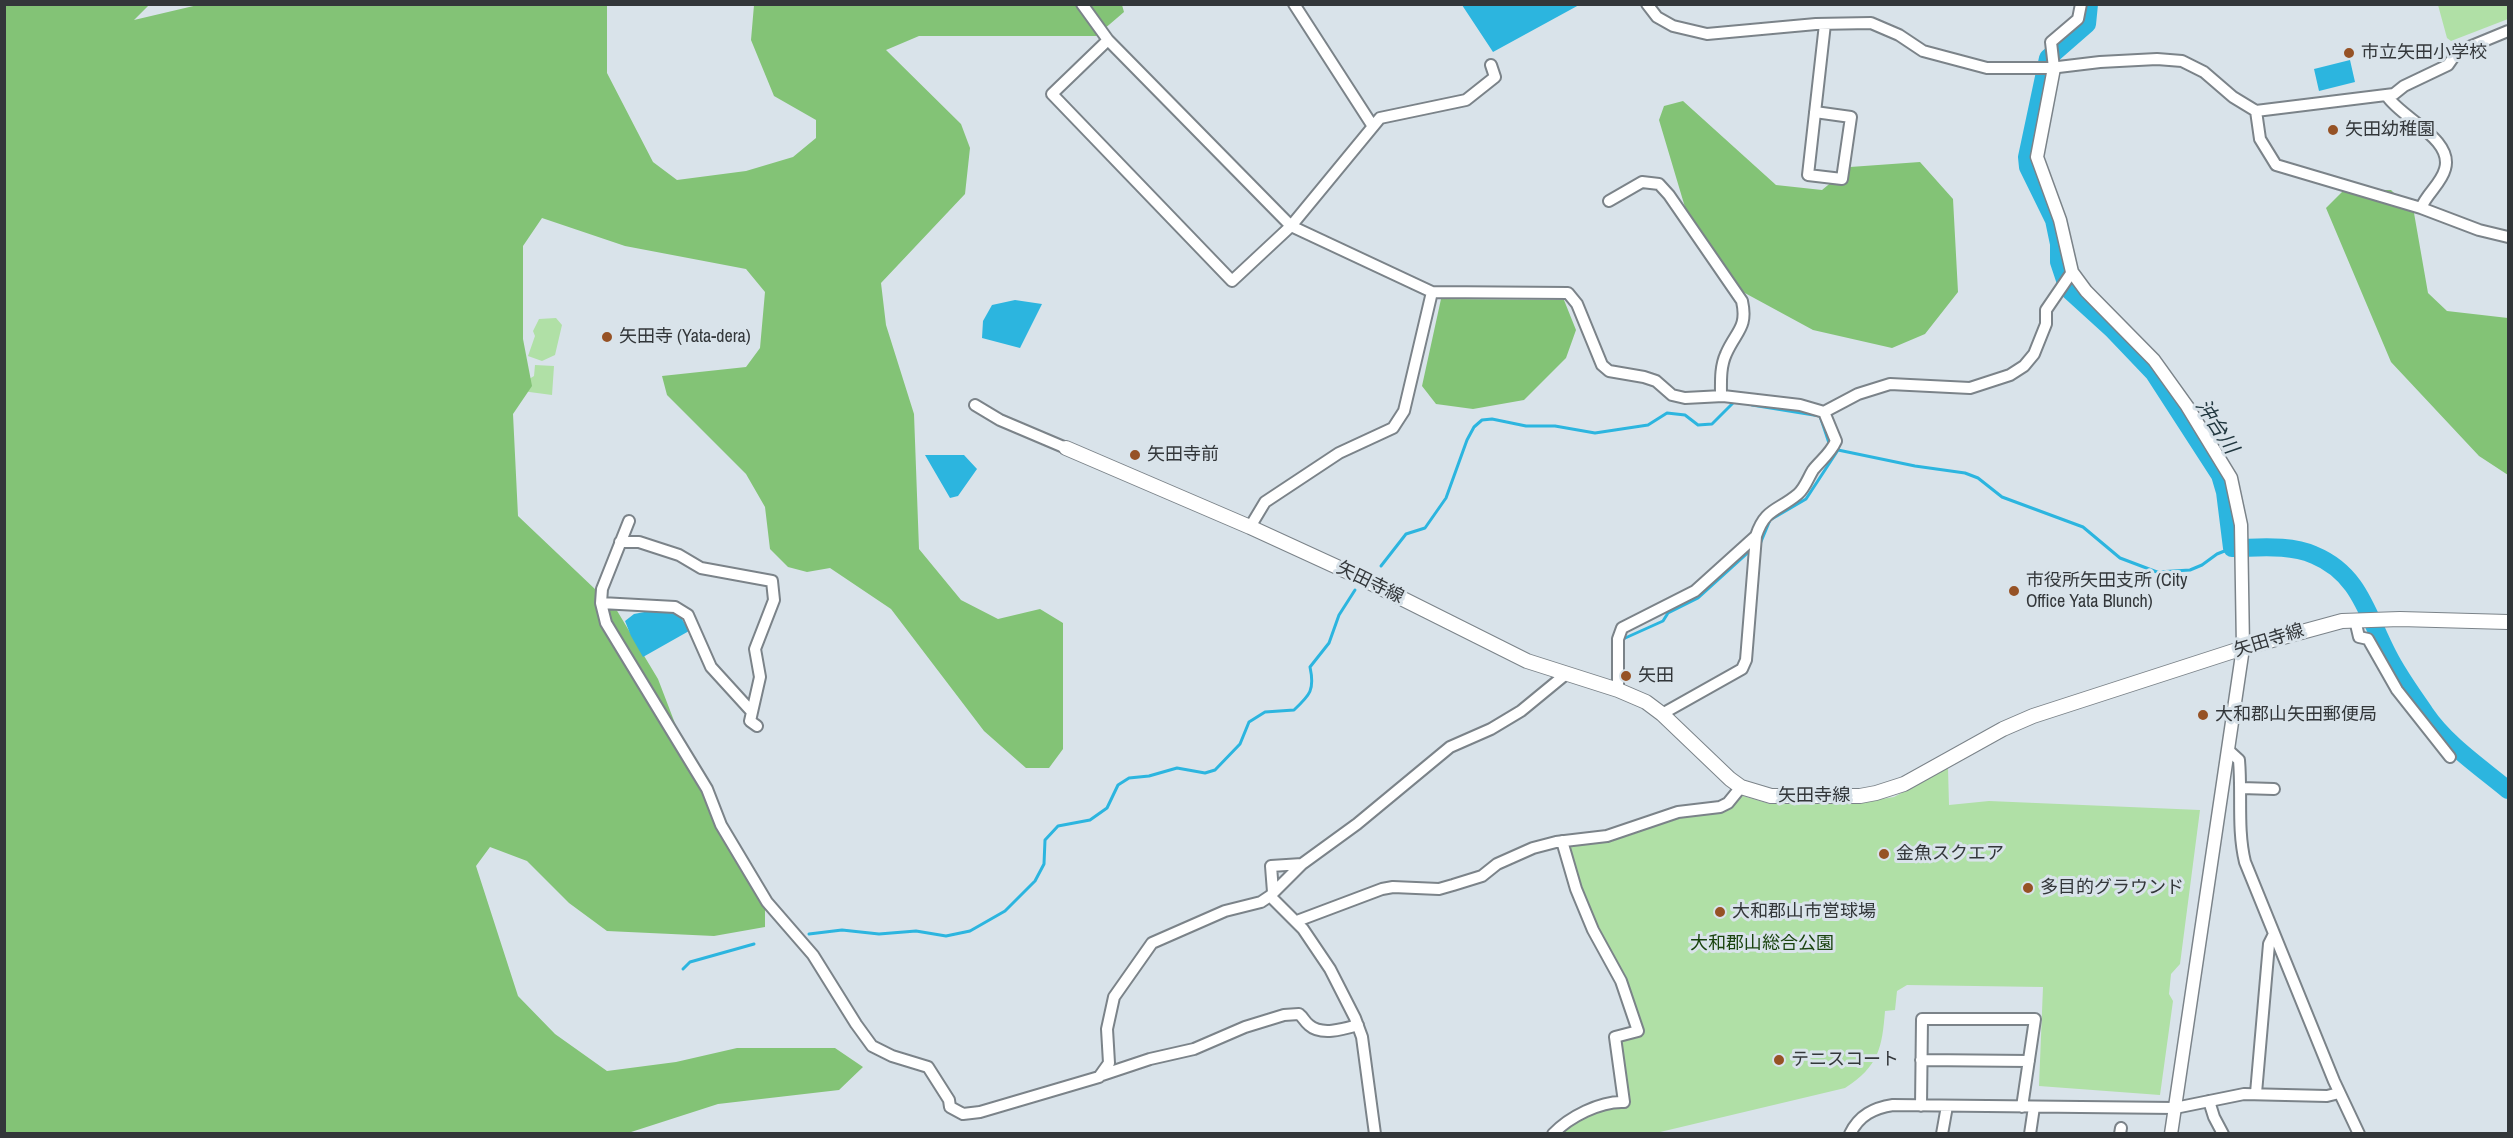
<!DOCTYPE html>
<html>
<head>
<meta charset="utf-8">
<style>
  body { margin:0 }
  #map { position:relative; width:2513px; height:1138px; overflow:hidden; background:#d9e3ea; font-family:"Archivo Narrow",sans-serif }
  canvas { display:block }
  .frame { position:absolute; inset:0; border:6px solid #33373a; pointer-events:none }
</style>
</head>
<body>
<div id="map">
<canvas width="2513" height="1138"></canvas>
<div class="frame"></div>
</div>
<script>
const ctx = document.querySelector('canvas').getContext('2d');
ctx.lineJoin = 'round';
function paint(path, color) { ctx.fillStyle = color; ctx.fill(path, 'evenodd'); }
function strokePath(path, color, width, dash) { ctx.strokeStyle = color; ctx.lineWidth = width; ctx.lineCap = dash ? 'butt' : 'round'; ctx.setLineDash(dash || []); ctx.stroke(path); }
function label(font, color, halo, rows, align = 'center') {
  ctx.font = font + ' "Archivo Narrow","Noto Sans JP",sans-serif'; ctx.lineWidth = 6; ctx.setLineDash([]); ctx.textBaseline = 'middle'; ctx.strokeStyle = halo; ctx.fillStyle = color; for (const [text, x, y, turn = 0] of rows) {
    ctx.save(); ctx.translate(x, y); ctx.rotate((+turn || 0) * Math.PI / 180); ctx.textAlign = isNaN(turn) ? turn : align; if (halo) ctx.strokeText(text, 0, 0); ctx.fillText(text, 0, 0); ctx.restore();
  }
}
paint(new Path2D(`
  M2438,5H2508V19L2451,41L2447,38Z
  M556,318L562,325L555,355L542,361L528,356L535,336L533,331L539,319Z
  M535,365L554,366L552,395L522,391L521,384L534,376Z
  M1948,768L1949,805L1989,801L2200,810L2180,964L2171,974L2169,994L2173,1001L2160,1095L2039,1086L2043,987L1907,985L1897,991L1895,1010L1885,1011C1882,1048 1879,1066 1845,1088L1656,1133L1558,1134L1580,1116L1627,1100L1618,1039L1643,1031L1625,975L1595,924L1567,843L1677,817L1725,809L1743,796L1770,804H1850L1894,797Z`), '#b0e0a6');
paint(new Path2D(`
  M202,4L607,5V73L653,162L677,180L746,171L793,157L816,138V120L774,96L751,40L754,5H1122L1124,12L1096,36H919L886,50L961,124L970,148L965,194L881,283L886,325L914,414L919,549L961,600L998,619L1040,609L1063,623V749L1049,768H1026L984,731L891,609L830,568L807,572L788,567L770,549L765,507L746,474L667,395L662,376L746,367L760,348L765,292L746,269L625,246L542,218L523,246V339L532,386L513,414L518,516L616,609L658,679L676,726L765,908V927L714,936L607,931L569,903L527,861L490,847L476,866L518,996L555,1034L607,1071L676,1062L737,1048H835L863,1067L839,1090L718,1104L628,1133L5,1134V5H149L134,20Z
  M1683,101L1776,185L1822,190L1850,167L1920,162L1953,199L1958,292L1925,334L1892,348L1813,330L1743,292L1690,224L1659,120L1664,106Z
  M2344,190H2391L2414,213L2428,293L2447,311L2508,318V475L2479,456L2391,362L2326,208Z
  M1441,299L1564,300L1576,330L1566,358L1524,400L1473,409L1436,404L1422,386Z`), '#83c376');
paint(new Path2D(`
  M1462,5H1579L1493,52Z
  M2350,60L2355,82L2319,91L2314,69Z
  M1015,300L1042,304L1020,348L982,338L983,321L992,305Z
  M925,455H964L977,469L958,496L950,498Z
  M660,609L679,614L689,631L643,657L631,636L625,621L634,614Z`), '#2cb5df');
strokePath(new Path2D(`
  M1752,405L1820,416L1829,443L1838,450L1915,466L1965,473L1978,478L2002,497L2083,527L2120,558L2157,572L2190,570L2202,565L2217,554L2232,548
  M1760,544L1770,520L1806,499L1838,450
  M1381,566L1406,534L1425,528L1446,498L1467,440L1474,427L1482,420L1492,419L1526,426H1555L1595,433L1648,425L1667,413L1685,415L1698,425L1712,424L1734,402H1737
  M1623,639L1663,621L1668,613L1698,598L1752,549
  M809,934L842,930L879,934L916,931L946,936L970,931L1005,911L1035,881L1044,864L1045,840L1058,826L1090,820L1107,808L1118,785L1129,778L1149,776L1177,768L1205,773L1215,770L1240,744L1249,722L1265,712L1294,710C1310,695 1315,690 1310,667L1329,643L1339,615L1355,590
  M683,969L690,962L754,944`), '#2cb5df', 3);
strokePath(new Path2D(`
  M2089,4L2087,24L2048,58L2027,157L2028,167L2054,220L2059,244V262L2068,289L2112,329L2154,373L2220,475L2225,492L2232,548C2258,548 2289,544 2314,555C2360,574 2367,615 2388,655C2398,675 2412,694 2425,713C2446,744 2479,766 2508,790`), '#2cb5df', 18);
const minor = new Path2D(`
  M1082,4L1108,40L1291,226L1432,292L1404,411L1393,428L1339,453L1265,502L1250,527
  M1294,4L1372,125
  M1647,4L1657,17L1673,26L1707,34L1816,24L1871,23L1899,35L1923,51L1987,68H2050L2100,62L2157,59L2182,61L2204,72L2233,97L2256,111L2394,94L2404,86L2448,65L2457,52L2508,31
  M1108,40L1052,94L1232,281L1291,226L1380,118L1466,100L1495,77L1491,65
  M2054,68L2051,42L2078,19L2081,4
  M2387,96C2401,118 2454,139 2445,169C2441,184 2427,193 2421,208
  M2256,111L2260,139L2276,165L2421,208L2479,230L2508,237
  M1815,112L1851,117L1842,179L1808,175L1825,24
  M1609,201L1642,182L1659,184L1669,195L1742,301C1748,328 1736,331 1726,354C1720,367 1721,382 1721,396
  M1432,292L1568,293L1577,304L1602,365L1609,371L1644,377L1656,381L1672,395L1685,398L1723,396L1800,405L1824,412L1858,394L1890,384L1970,388L2010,375L2024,366L2034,354L2046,324V310L2072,272
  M975,405L1000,420L1066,448
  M629,521L602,589L601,603L606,623L707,789L721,825L767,902L813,955L856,1024L872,1046L892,1056L928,1067L949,1100L950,1107L963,1114L980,1112L1099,1077L1109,1063L1107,1029L1114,997L1152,943L1225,911L1261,902L1270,896L1302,864L1357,824L1450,747L1491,729L1521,711L1566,674
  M620,542H639L679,555L701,568L772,581L774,600L755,649L760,677L750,721L757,726
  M601,603L675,607L688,615L711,667L752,712
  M2355,620L2359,637L2368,639L2397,690L2450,757
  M1618,690V639L1622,628L1695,591L1756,536
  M1662,714L1742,669L1746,660L1756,536C1765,508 1778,511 1798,494C1805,488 1808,478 1813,470C1821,460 1830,454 1836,441L1824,412
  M2228,750L2239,760C2242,794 2237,829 2245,862L2334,1081L2359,1134
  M2241,788L2274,789
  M1273,892L1271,866L1302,864
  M1270,896L1303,929L1330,969L1355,1018L1362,1037L1375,1134
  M1297,921L1382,889L1393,887L1439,889L1453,885L1482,876L1497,864L1533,848L1556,842L1607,836L1678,812L1720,807L1728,803L1741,787
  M1921,1060L2029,1061
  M1102,1075L1150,1059L1194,1049L1245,1027L1284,1015L1299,1014C1304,1018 1304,1021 1309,1025C1321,1036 1344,1029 1358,1025
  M2256,1093L2269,944L2274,934
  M2209,1101L2214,1117L2223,1134
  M1921,1106L1922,1019H2035L2022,1107
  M1553,1134C1569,1117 1600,1101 1624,1102L1615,1037L1638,1031L1621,981L1593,930L1576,889L1562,841
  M1850,1134C1859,1115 1874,1108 1893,1105L2175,1108L2244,1094L2327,1096L2339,1093
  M1942,1134L1947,1106
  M2030,1134L2034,1107
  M2120,1134L2121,1128`);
const tertiary = new Path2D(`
  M2054,68L2037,157L2060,220L2072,272L2086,291L2154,360L2187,406L2231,478L2241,525L2243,648L2171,1134`);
const secondary = new Path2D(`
  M1066,448L1250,527L1359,577L1527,661L1618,690L1646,702L1662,714L1730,779L1741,787L1771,796H1860L1876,793L1904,784L2003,729L2033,716L2243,648L2342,621L2400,619L2508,622`);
strokePath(minor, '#7b8389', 14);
strokePath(tertiary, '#7b8389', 15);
strokePath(secondary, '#7b8389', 16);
strokePath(minor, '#fff', 10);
strokePath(tertiary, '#fff', 12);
strokePath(secondary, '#fff', 14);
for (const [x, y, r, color] of [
  [2349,53,6,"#965225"],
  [2333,130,6,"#965225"],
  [607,337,6,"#965225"],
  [1135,455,6,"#965225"],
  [2014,591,6,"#965225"],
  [1626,676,6,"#965225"],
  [2203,715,6,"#965225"],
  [1884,854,6,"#965225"],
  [2028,888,6,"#965225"],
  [1720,912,6,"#965225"],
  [1779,1060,6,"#965225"]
]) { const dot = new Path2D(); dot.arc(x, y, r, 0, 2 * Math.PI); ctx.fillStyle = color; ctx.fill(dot); strokePath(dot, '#d9e3ea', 2); }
label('18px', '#33373a', '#d9e3ea', [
  ["市立矢田小学校",2361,53],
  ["矢田幼稚園",2345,130],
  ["矢田寺 (Yata-dera)",619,337],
  ["矢田寺前",1147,455],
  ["市役所矢田支所 (City",2026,581],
  ["Office Yata Blunch)",2026,602],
  ["矢田",1638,676],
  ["大和郡山矢田郵便局",2215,715],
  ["金魚スクエア",1896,854],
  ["多目的グラウンド",2040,888],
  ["大和郡山市営球場",1732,912],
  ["テニスコート",1791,1060]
], 'left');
label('18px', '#33373a', '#d9e3ea', [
  ["矢田寺線",1370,583,26],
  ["矢田寺線",2269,641,-17],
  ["矢田寺線",1814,796]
]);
label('18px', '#19430e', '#d9e3ea', [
  ["大和郡山総合公園",1762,944]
]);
label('italic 20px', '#21373f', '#d9e3ea', [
  ["沖台川",2216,427,57]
]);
</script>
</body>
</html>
